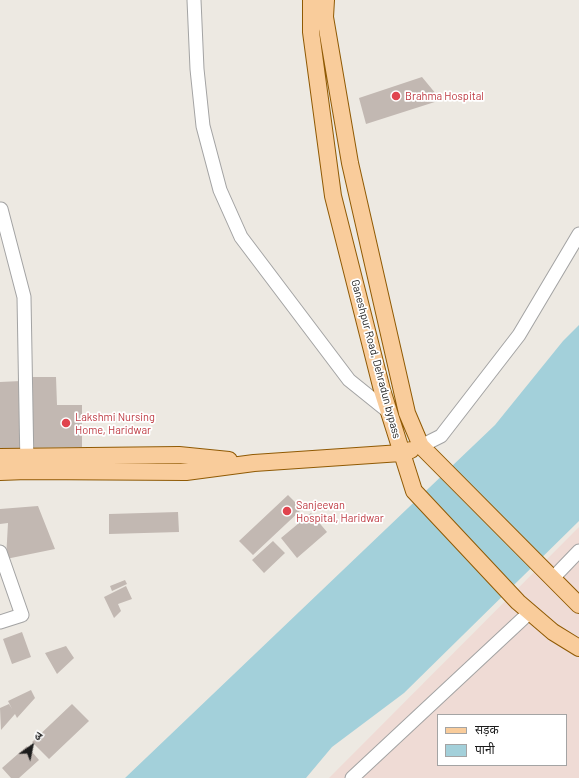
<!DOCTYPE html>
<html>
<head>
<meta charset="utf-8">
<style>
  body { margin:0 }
  #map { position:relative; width:579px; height:778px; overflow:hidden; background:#ede9e2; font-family:Barlow,"Noto Sans Devanagari",sans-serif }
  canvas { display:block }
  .legend { position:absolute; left:437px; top:714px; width:130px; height:52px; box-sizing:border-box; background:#fff; border:1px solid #a4a4a4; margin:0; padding:5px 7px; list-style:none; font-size:12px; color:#1c1c1c }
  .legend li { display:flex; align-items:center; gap:8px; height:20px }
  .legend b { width:20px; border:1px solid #a4a4a4 }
  .north { position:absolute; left:12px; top:726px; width:40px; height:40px; -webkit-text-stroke:3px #fff; paint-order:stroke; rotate:33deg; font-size:11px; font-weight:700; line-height:16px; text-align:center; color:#1c1c1c }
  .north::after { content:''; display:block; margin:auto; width:14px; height:18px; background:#1c1c1c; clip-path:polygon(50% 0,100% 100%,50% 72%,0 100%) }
</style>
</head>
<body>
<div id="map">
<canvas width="579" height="778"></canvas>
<ul class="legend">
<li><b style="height:5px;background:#f9cc9b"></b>सड़क</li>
<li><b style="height:11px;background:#a3d0da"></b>पानी</li>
</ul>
<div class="north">उ</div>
</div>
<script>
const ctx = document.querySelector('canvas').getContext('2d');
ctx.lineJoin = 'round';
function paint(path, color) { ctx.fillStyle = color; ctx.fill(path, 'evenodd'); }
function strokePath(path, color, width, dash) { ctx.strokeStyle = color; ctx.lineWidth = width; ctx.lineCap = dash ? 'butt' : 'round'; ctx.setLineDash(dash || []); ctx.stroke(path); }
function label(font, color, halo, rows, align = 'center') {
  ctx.font = font + ' Barlow,sans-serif'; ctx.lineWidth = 3.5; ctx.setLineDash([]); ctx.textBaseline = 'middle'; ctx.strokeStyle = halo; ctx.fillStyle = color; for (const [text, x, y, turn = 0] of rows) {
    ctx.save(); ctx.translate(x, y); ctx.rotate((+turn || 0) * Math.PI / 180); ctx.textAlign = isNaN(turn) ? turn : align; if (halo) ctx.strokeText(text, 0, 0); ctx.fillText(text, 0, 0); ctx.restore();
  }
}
paint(new Path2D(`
  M579,527V778H329ZM438,715H566V765H438Z`), '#efdbd5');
paint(new Path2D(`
  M579,325V521L404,693L332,747L306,778H125L495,425L563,341Z`), '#a3d0da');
paint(new Path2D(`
  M422,77L441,100L366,124L359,98Z
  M26,377H56L57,405H82V447L27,448Z
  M21,381L22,451L0,452V382Z
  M288,495L302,509L253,555L239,541Z
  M38,506L55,549L6,559L8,523L0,524V509Z
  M178,512L179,532L109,534V514Z
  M311,513L327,532L297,558L281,538Z
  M273,541L285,553L264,573L252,560Z
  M125,580L127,584L112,591L110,586Z
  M126,586L132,599L118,604L121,611L114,618L104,597Z
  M22,632L31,657L12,664L3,639Z
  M66,646L74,658L57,674L45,653Z
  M31,690L35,698L17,718L15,714L1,730L0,708L9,704L12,709L8,701Z
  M72,704L89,721L49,759L32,742Z
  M27,746L39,760L19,778H11L2,768Z`), '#c2b8b2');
const minor = new Path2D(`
  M194,0L197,69L203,126L220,190L241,237L349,380L390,413
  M1,209L24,297L27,467
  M421,446L441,436L519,335L579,234
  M0,552L22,615L0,622
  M553,578L579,551
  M352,778L530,612`);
const major = new Path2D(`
  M311,0V32L333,196L382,390L414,491L518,602L553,632L579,648
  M326,0L325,17L350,163L407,413L421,446L579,605
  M0,457L179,455L229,460
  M0,472L27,471L186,472L254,463L401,453L411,450`);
strokePath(minor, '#a3a3a3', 15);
strokePath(major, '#905a04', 18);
strokePath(minor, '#fff', 13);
strokePath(major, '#f9cc9b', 16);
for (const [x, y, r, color] of [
  [396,96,5,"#e0444e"],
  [66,423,5,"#e0444e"],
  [287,511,5,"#e0444e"]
]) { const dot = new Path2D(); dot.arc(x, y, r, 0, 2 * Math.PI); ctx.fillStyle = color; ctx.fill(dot); strokePath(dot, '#fff', 1.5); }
label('11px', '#be3a42', '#fff', [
  ["Brahma Hospital",405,96],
  ["Lakshmi Nursing",75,417],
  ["Home, Haridwar",75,430],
  ["Sanjeevan",296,505],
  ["Hospital, Haridwar",296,518]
], 'left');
label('11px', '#1c1c1c', '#fff', [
  ["Ganeshpur Road, Dehradun bypass",376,359,75]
]);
</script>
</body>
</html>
